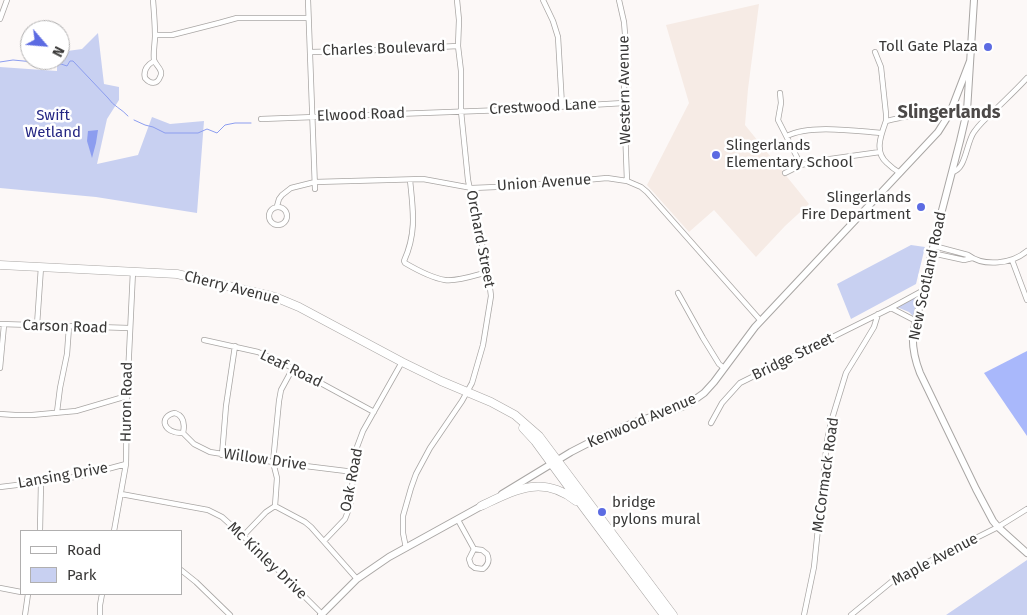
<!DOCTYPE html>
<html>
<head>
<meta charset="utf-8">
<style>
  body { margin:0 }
  #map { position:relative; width:1027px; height:615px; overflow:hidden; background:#fcf8f7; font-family:"Fira Sans",sans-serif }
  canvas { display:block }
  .legend { position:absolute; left:20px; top:530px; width:162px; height:65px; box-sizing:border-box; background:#fff; border:1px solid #b0afaf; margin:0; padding:6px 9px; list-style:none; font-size:15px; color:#393837 }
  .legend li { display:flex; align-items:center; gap:10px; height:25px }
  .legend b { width:25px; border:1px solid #b0afaf }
  .north { position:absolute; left:20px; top:20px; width:50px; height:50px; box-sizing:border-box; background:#fff; border:1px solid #b0afaf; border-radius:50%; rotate:117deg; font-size:14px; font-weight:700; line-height:20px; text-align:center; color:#393837 }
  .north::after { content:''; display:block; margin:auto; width:18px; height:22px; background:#5c6be2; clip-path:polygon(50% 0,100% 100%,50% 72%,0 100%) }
</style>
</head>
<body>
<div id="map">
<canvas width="1027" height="615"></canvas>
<ul class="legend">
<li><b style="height:6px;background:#fff"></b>Road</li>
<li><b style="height:14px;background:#c8d0f1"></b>Park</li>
</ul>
<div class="north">N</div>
</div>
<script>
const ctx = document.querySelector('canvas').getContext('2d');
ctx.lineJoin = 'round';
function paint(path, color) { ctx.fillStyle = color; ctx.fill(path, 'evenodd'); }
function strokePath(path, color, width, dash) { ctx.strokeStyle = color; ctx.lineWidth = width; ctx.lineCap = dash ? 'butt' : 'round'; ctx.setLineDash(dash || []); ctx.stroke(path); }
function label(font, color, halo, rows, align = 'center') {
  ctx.font = font + ' "Fira Sans",sans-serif'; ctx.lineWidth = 5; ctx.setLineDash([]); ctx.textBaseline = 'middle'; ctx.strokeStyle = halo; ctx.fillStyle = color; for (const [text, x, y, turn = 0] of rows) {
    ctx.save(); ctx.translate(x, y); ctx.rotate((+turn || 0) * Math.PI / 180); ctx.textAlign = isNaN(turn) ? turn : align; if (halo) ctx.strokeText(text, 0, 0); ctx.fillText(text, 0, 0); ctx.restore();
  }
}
paint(new Path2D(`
  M759,4L748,89L745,125L809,204L785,226L756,257L714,210L689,232L647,185L689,103L666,25Z`), '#f6ebe5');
paint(new Path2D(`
  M98,33L104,84L119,87V100L107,119L97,164L138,155L152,117L170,124L204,121L197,213L96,197L0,188V67L57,71V60H60V52L82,49Z
  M911,245L925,247L916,284L851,319L837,284Z
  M918,296L913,316L909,312L897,307Z
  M1027,560V615H946Z`), '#c8d0f1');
paint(new Path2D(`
  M1027,351V436L984,373Z`), '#a9b8fb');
paint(new Path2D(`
  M98,130L96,143L92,158L87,141L88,131Z`), '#8c9def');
strokePath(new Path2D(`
  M0,62L13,60L34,62L51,67L61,64L67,66L70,61H73L108,98C113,106 122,109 128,116
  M134,120L145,125L153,127L165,133H198L207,129L217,133L225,125L235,123H251`), '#8c9def', 1);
const minor = new Path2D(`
  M153,0C154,12 155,24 155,36C155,43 153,52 154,60C156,66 164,70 160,77C157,85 150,84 145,78C143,70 147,65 154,61
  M308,0L315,189
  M543,0L553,21L558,37L562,106
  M619,0L624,22L625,34L624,103L627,181
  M0,19L7,0
  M155,35H172L219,23L237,18H308
  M310,52L357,51L458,46
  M875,52L881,67L886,114V121
  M780,93L781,103L778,120L801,165
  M261,119L504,110L624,103
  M787,136C810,124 856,131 881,133
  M952,172C966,170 966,143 974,132C979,125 986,118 993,112C1004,101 1016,90 1027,78
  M785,173L801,165L823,160L880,152
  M900,173C895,170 891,167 887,163C874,152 881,135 886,121C906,117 929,110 950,113
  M410,180C413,210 417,232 404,261L405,263C417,270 432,278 445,280C457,282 476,275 488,272
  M277,206L279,199L282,195L291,188L315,182L423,179L472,188L520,186L607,178L627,181L641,187L647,192L761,321
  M269 216a9 9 0 1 1 18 0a9 9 0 1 1-18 0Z
  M934,246L968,255C984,267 1012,264 1027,251
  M932,253L964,260L972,258
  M1012,260L1027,300
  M678,293L703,338L719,364L724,368
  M891,308L916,321
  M0,324L129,328
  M37,325L41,267
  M204,340L258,352L293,368L374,412
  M0,368L4,325
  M57,412L60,388L67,354L69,327
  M0,414L15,415H32L76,411L127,396
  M711,423L722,403L740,383L891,308L924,290
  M183,433C163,434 158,416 175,413C184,416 185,424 183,433L194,444L210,452L273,462L354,472
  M222,455L226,406L235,346
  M0,487L58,480L85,475L126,464
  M121,494L208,510L222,517L254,546L322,614
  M275,506L305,522L311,527L357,579
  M458,520L474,549
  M40,531L41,482
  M114,531L126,464L127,396L133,271
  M243,536L266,512L275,506L277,478L273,462L279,401L281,390L293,368
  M324,541L345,519L350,506L355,460L357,447L363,431L402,362
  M406,548L403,533V516L411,488L416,474L430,448L462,401L472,383L483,345L491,296L488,272L468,180L461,111V71L458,46L459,20L457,0
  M474,549L482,550L487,554C490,560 488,565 483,569L475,568L471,565L469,559Z
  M181,570L196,582L230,615
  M0,588L21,592
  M25,615L28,594
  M100,615V605L102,594
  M804,615L814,567L827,441L831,422L846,373L865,342L874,327L878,314
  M851,615L896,578L998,527L1027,509`);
const secondary = new Path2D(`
  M974,0L967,111L960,141L940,218L913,334C912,348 915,360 920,373L976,489L993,521L998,527L1027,553
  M502,494L571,452L604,435L638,421L682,407L690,403L704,393L714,382L755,327L938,132L950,113L970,61
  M321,615L357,579L389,557L485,504`);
const primary = new Path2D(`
  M0,265L177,274L275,297L299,307L402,362L441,381L491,402L515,415L539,436L673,615
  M523,428L535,441L584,508L664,615
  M481,506C515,490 542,474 576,501`);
strokePath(minor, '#a9a6a4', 6);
strokePath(secondary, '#a9a6a4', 8);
strokePath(primary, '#a9a6a4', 9);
strokePath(minor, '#fff', 4.5);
strokePath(secondary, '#fff', 6);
strokePath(primary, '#fff', 8);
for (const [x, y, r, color] of [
  [988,47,5,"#5c6be2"],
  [716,155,5,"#5c6be2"],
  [921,207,5,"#5c6be2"],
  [602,512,5,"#5c6be2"]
]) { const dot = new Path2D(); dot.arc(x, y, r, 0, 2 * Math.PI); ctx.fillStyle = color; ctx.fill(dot); strokePath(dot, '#fff', 2); }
label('15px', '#393837', '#fff', [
  ["Toll Gate Plaza",978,47],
  ["Slingerlands",726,146,"left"],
  ["Elementary School",726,163,"left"],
  ["Slingerlands",911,198],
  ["Fire Department",911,215],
  ["bridge",612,503,"left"],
  ["pylons mural",612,520,"left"]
], 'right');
label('15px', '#393837', '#fff', [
  ["Charles Boulevard",384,49,-2],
  ["Western Avenue",625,90,-91],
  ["Crestwood Lane",543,107,-3],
  ["Elwood Road",361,115,-2],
  ["Union Avenue",544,183,-4],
  ["Orchard Street",480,239,79],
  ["New Scotland Road",928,276,-78],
  ["Cherry Avenue",232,288,14],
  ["Carson Road",65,327,2],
  ["Bridge Street",793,357,-26],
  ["Leaf Road",291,369,26],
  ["Huron Road",127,402,-89],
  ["Kenwood Avenue",642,421,-23],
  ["Willow Drive",265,460,8],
  ["McCormack Road",826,475,-82],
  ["Lansing Drive",63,476,-10],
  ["Oak Road",352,480,-79],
  ["Maple Avenue",935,560,-28],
  ["Mc Kinley Drive",267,561,44]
]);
label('15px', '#242683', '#fff', [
  ["Swift",53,116],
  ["Wetland",53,133]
]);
label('bold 18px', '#4c4948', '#fff', [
  ["Slingerlands",949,113]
]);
</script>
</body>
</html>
